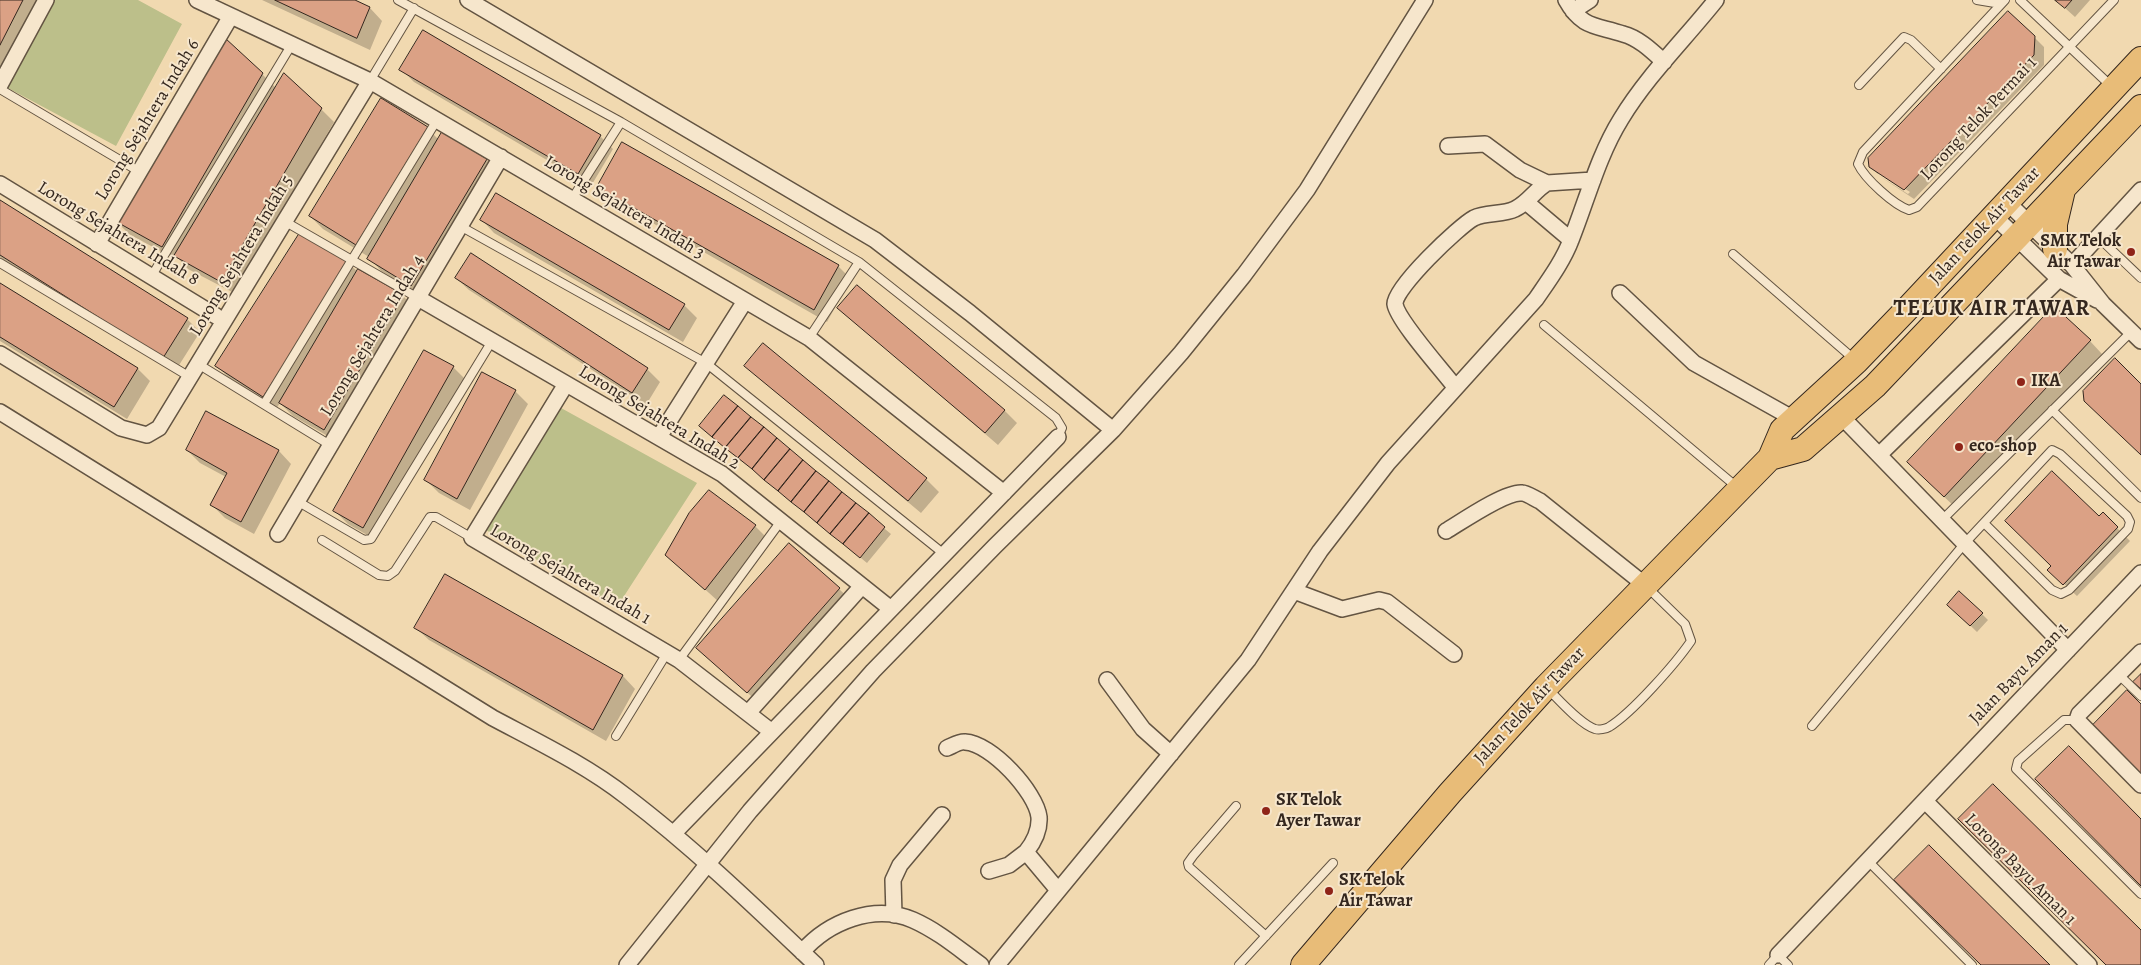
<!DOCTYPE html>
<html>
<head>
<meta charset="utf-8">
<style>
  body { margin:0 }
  canvas { display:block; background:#f1d9b0 }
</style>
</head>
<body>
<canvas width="2141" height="965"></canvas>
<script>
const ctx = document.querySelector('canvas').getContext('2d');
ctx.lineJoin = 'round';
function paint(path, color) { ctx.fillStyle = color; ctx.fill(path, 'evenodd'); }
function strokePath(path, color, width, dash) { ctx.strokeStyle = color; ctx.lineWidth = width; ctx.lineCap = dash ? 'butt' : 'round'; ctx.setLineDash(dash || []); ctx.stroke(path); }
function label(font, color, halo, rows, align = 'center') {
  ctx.font = font + ' Alegreya,serif'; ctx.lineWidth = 4; ctx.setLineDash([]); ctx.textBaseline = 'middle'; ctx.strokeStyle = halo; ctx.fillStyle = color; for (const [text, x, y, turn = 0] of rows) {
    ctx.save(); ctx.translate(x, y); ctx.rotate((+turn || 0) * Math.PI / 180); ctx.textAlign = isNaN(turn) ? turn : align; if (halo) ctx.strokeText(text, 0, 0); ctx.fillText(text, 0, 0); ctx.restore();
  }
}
paint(new Path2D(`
  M53,0H138L182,24L116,146L6,87Z
  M552,403L697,483L617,607L486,530Z`), '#bcbf8a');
paint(new Path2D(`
  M0,0H42L0,80Z
  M262,0H352L370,8L382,21L370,50Z
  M2056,0H2090L2075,17Z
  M2034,37L2044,47V65L1914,199L1878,175L1908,194L1910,192L1878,172V174L1870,167Z
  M401,69L600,136L613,149L591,186L414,82Z
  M262,74L276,88L321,109L334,122L234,293L188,269L176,256L175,259L129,234L116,221Z
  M427,128L439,140L443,134L487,160L499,173L424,298L381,271L369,257L323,229L310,216Z
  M623,144L838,266L851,279L827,322L612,200L599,187Z
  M0,201L187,319L200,332L176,370L0,259Z
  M482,220L684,305L697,318L683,342L494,233Z
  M471,255L647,369L660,382L646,405L469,290L456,278Z
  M348,263L358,272L403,296L416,309L338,442L293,416L280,403L276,409L230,379L217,366Z
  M0,284L138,369L150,381L127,419L0,341Z
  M839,308L1004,410L1017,423L998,445Z
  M2090,341L2102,354L1957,509L1921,475Z
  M745,366L926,479L939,492L921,513Z
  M453,367L466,380L376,540L348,524L335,511Z
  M515,391L528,404L470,510L439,493L426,480Z
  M725,397L891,534L867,563L707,432Z
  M207,413L279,451L291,464L254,534L225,518L212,505L226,477L200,463L187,450Z
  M709,491L755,526L768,539L719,602L667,555Z
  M2103,514L2130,541L2077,596L2062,582Z
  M445,576L623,676L635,689L606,741L429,640L416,628Z
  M839,589L852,601L761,705L698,648Z
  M1949,605L1982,614L1988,620L1977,632Z`), '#0003');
const building = new Path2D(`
  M0,0H23L0,45Z
  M275,0H355L370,7L357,38Z
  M2055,0H2072L2065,8Z
  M2008,11L2035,36L2034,55L1904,190L1869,167L1868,158Z
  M423,30L601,135L578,174L399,70Z
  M225,38L263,73L162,247L115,221Z
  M284,73L322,108L221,282L174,256Z
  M381,98L428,127L356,245L309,216Z
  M442,132L487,159L411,286L367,259Z
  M622,142L839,265L814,310L597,187Z
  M496,193L685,304L669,330L480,220Z
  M0,200L188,318L163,358L0,255Z
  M301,231L349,262L263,397L215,366Z
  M471,253L648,368L632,393L455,278Z
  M358,269L404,295L324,430L279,403Z
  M0,283L138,368L114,407L0,337Z
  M857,285L1005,410L985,433L837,308Z
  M2054,306L2091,340L1944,497L1907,462Z
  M763,343L927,478L908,501L744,366Z
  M424,350L454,366L363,528L333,511Z
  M2115,358L2141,384V455L2084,401L2083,391Z
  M482,372L516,390L457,499L424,480Z
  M724,395L738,406L712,437L699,426Z
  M738,406L751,417L725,448L712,437Z
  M206,411L279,450L241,522L210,505L227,473L186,450Z
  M751,417L764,427L738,458L725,448Z
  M764,427L777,438L752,469L738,458Z
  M777,438L790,449L764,480L752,469Z
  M790,449L803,460L778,491L764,480Z
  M803,460L816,471L791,502L778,491Z
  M816,471L829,481L804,512L791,502Z
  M2052,471L2099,516L2103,512L2118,527L2063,585L2047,570L2051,566L2005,521Z
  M829,481L842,492L817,523L804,512Z
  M709,490L756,525L705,590L665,555L689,513Z
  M842,492L856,503L830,534L817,523Z
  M856,503L869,513L843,544L830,534Z
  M869,513L885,527L860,558L843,544Z
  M789,543L840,588L747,693L696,648Z
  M445,574L623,675L593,730L414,628Z
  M1959,591L1983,613L1970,626L1947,605Z
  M2141,674V689L2133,682Z
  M2127,690L2141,704V779L2090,728Z
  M2069,746L2141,819V886L2035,779Z
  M1993,784L2141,930V965H2106L1958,819Z
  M1929,845L2050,965H1981L1894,880Z`);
paint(building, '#dba185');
strokePath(building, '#34271e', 1);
const service = new Path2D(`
  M398,0L621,122L859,262L1056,418L1062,428L1058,437
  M1977,0L2001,4
  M2005,0L1863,152L1858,164C1865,179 1894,205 1909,210L1917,207L2114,0
  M2020,0L2111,86
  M370,81L414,8
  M1859,85L1904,37L1911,40L1941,69
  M0,89L140,172
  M572,199L621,122
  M284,221L418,298
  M460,226L706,363L944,554
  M2098,237L2141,278
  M1733,254L1855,360
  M0,263L190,377
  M151,277L292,44
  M1544,325L1738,488
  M809,338L859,262
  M198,364L330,445
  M264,404L437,120
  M2052,410L2141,498
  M297,501L364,540L371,539L492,341
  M1942,520L2131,332
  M322,540L379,575L388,576L395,571L430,517H436L472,538
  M679,660L781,521
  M2118,674L2141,696
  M1548,689C1559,700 1580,724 1595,729C1599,730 1606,729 1609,727C1632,713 1676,663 1691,641L1685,624L1648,588
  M2077,720H2064L2018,761L2016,769L2141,894
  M1812,726L1965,543L2052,450L2060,454L2127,516L2130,522L2128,529L2069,590L2061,594L2052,590L1984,523
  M616,736L667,653
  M1236,806L1193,856L1188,863L1189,867L1266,936
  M1868,861L1972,965
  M1239,965L1333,863
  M1769,965L1778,955L1788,965`);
const minor = new Path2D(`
  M197,0L370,81L809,338L1004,493
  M468,0L875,240L970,313L1113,430
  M1566,0C1582,29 1597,25 1623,34C1639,38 1653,52 1664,62
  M1573,11L1590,0
  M0,85L46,0
  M1448,146L1485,144L1520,170L1547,183
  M0,184L216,316
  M1526,202L1571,240
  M2007,202L2072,265L2103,304L2141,341
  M1994,216L2059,279L2097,300
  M97,244L231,16
  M2072,265L2141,190
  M1620,293L1694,363L1794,419
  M418,298L722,474L891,609
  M0,354L121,428L147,435L159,428L370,81
  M566,384L472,538L679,660L772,732
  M1455,387C1443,371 1397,320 1395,304C1394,288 1459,226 1474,218C1486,212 1503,215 1515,209C1528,203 1535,190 1547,183L1593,180
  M0,412L493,718C538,742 586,765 627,797C694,848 755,907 816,965
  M1841,416L2068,650
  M659,437L745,301
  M1879,455L2059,279
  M1446,531C1461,522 1506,491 1522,493C1527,493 1535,499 1540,501L1645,585
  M278,534L501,157
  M1294,591L1342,609L1379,600L1387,602L1454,654
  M2141,652L2079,714L2077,720L2141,785
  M1107,680L1143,729L1171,754
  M748,713L862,586
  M947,748C952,746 960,741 965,742C991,743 1036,792 1039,817C1040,831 1034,842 1026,852L1057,889
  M1925,801L2089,965
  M673,834L1058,437
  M989,871L1009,865L1026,852
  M894,915L893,880L900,865L942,815
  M802,952C828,922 874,903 913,920C938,931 959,949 981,965
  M1778,955L2141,573
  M627,965L750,811L873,671L995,546L1113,430L1181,353L1244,275L1307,190L1425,0
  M997,965L1248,660L1320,551L1388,463L1536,299C1549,280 1563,261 1571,240C1587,200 1598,156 1621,119C1647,76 1685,39 1716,0`);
const primary = new Path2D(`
  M2055,249V224L2063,190
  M1770,458L1803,449L1875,386L2141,107
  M1303,965L1450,793L1546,687L1770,458L1782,430L1856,362L1909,307L2141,59`);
strokePath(service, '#635442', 10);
strokePath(minor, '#635442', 18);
strokePath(primary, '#34271e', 26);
strokePath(service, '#f6e6cc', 8);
strokePath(minor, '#f6e6cc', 15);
strokePath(primary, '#e8bc78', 24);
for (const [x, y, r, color] of [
  [2131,252,5,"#8f2418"],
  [2021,382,5,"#8f2418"],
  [1959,447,5,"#8f2418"],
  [1266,811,5,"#8f2418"],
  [1329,891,5,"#8f2418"]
]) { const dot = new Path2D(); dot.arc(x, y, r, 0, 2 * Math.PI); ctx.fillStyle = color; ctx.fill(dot); strokePath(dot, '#f6e6cc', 2); }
label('18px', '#34271e', '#f6e6cc', [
  ["Lorong Telok Permai 1",1979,119,-47],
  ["Lorong Sejahtera Indah 6",148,120,-59],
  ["Lorong Sejahtera Indah 3",624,208,31],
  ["Jalan Telok Air Tawar",1985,226,-47],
  ["Lorong Sejahtera Indah 8",118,234,31],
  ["Lorong Sejahtera Indah 5",242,256,-59],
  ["Lorong Sejahtera Indah 4",373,336,-59],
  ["Lorong Sejahtera Indah 2",659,418,31],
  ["Lorong Sejahtera Indah 1",570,575,30],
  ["Jalan Bayu Aman 1",2019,674,-46],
  ["Jalan Telok Air Tawar",1530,706,-47],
  ["Lorong Bayu Aman 1",2020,870,45]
]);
label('bold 18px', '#34271e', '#f6e6cc', [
  ["SMK Telok",2121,242,"right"],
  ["Air Tawar",2121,263,"right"],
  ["IKA",2031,382],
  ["eco-shop",1969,447],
  ["SK Telok",1276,801],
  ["Ayer Tawar",1276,822],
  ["SK Telok",1339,881],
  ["Air Tawar",1339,902]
], 'left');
ctx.letterSpacing = '1px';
label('bold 22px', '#34271e', '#f6e6cc', [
  ["TELUK AIR TAWAR",1992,310]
]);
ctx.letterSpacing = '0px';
</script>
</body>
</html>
